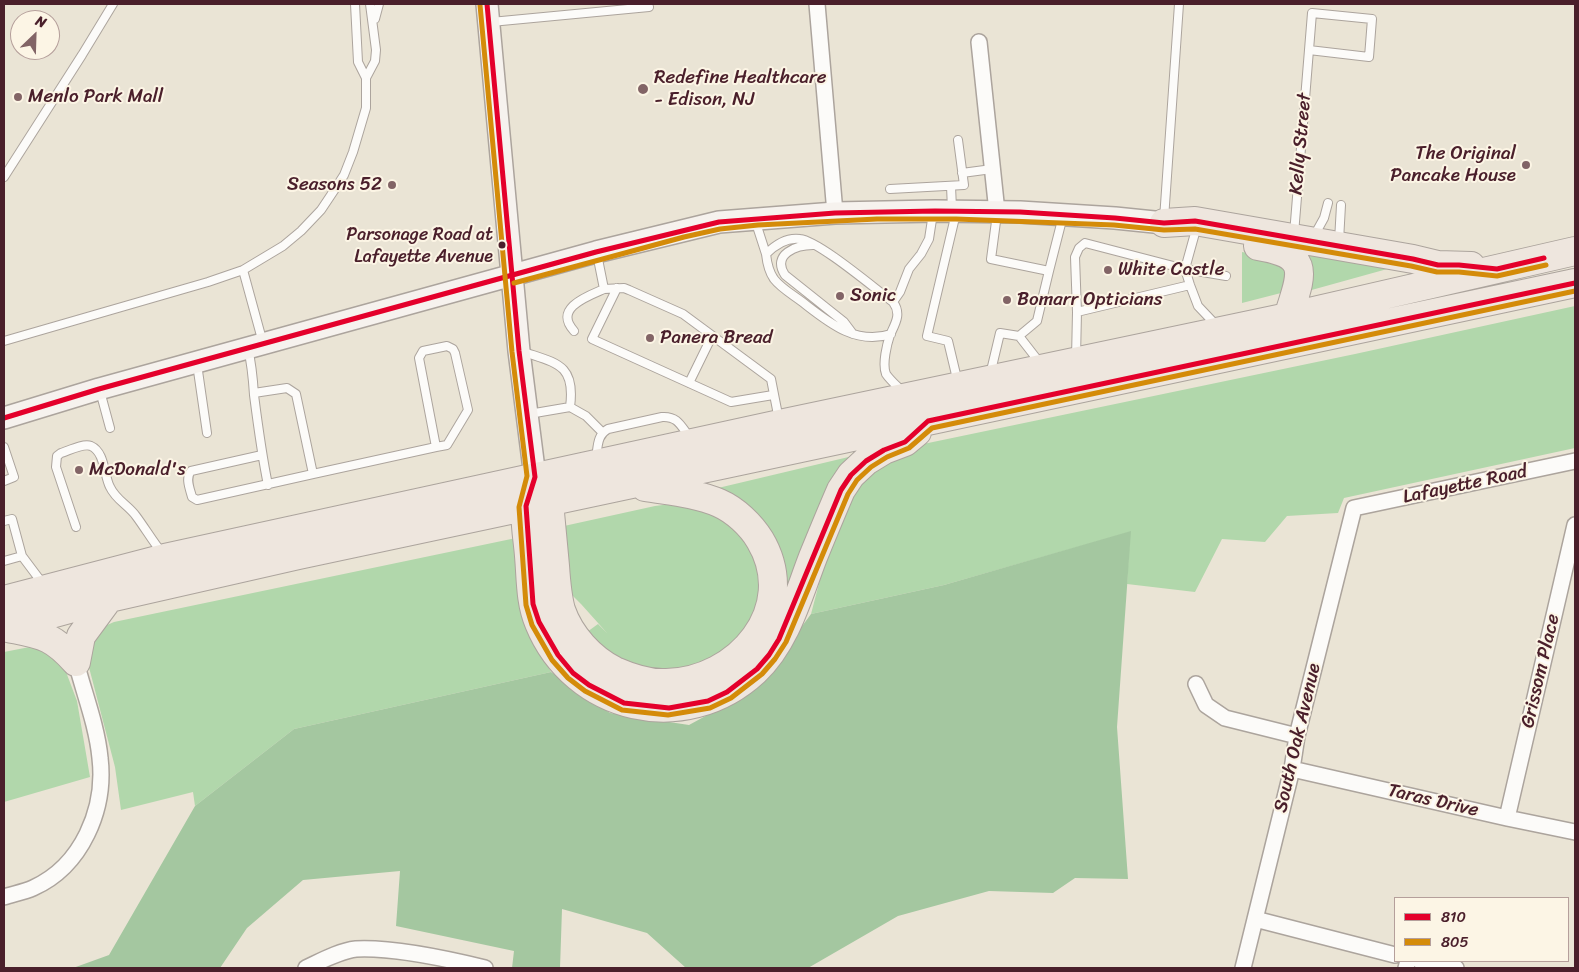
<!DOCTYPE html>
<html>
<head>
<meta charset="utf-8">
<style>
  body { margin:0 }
  #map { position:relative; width:1579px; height:972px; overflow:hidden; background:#eae4d5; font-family:Sriracha,sans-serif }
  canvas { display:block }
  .frame { position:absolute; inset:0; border:5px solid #4a1f2b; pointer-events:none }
  .legend { position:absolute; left:1394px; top:897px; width:175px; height:65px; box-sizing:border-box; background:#fcf5e5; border:1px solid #b59f9b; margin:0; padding:6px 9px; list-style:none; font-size:15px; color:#4a1f2b }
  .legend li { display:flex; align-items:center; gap:10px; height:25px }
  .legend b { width:25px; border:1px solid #b59f9b }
  .north { position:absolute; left:10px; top:10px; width:50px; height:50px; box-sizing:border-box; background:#fcf5e5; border:1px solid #b59f9b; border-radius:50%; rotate:24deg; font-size:14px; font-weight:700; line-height:20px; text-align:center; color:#4a1f2b }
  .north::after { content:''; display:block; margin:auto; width:18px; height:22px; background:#826466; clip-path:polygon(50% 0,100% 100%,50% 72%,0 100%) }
</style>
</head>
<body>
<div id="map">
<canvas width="1579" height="972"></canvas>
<div class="frame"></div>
<ul class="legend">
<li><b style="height:6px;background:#e4002b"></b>810</li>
<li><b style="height:6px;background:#d48b09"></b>805</li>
</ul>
<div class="north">N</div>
</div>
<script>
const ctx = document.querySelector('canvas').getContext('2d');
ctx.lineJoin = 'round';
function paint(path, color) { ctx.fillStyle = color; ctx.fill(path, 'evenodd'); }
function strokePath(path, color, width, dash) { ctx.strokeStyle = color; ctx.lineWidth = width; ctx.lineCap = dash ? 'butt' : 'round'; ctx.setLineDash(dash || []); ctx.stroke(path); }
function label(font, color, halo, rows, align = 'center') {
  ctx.font = font + ' Sriracha,sans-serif'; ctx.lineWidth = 4; ctx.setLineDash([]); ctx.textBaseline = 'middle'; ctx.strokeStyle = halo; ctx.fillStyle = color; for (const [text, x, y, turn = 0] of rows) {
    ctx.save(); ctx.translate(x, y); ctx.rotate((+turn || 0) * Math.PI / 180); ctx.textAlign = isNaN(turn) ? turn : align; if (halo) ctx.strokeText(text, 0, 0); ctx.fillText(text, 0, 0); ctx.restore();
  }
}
paint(new Path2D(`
  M1306,248L1398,266L1308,291L1311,270Z
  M1242,252L1273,258L1288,272L1281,293L1242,303Z
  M1575,306V448L1344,498L1338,513L1287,516L1265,542L1222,539L1195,592L1127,584L1130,532L944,585L811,614L831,538L846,501L875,461L909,447L1355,354Z
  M857,455L780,614L781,576L715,492L718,488Z
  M678,503L732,521L765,572L762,604L747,633L703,665L650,672L618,662L587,632L598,624L607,633L581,604L572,595L564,526L655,506Z
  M516,538V574L524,624L551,672L294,729L195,806L193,792L121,810L115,767L85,652L89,633L114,622Z
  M45,644L60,656L77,701L90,777L4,802V652Z`), '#b1d7ab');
paint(new Path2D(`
  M1131,531L1117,727L1128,879L1075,878L1053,893L989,891L898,916L808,968H686L647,933L562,909L560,968H512L514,951L396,926L400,871L303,880L247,928L220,968H73L109,955L195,806L294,729L551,672L610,713L689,725L757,688L811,614L944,585Z`), '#a4c7a0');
const lane = new Path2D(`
  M355,4L358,62L366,78
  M375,19L379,4
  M491,22L649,7
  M962,173L992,169
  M4,177L82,55L113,4
  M951,186L952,209
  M890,189L964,185L958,140
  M956,213L927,336L948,341L958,383
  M997,214L991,259L1049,271L1063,216
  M1164,219L1179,4
  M755,220L766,254
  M1195,233L1185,269L1190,285L1198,306L1216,325
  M1294,234L1312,13L1372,19L1369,57L1309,50
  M1314,236L1324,218L1328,203
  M1339,241L1341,205
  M813,245C797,245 771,254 785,275L844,322L853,334
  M243,270L263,343
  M617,288L592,339L731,402L773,395
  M604,289L624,288L629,290L683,314L771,379L779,420
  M893,302L900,292L909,269L921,254L929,239L933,213
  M1077,312L1190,285
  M574,331C553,308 588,296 604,289L597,254
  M891,334C855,346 827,321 801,301C793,295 781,288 774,279C769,272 767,263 766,254C775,245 786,237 800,239C819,241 875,289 893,302C902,314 895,324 890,335C887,344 882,364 886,374C890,380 897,386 902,391
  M1019,336L1037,321L1049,271
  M4,341L208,282L243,270L283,246L301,231L321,210L335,189L344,175L353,152L366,108V78L375,61L376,50L370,4
  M248,349C252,365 253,379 254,395C258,426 262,456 268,485
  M521,351C555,363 576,363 570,407
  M1076,358L1077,312L1075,257L1079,248L1085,243L1185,269L1226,276
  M197,364L207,433
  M990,375L1000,333L1019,336L1040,363
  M689,383L712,336
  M100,391L110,428
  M254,393L287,388L296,394L313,474L436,447L419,358L423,351L447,346L453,349L455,353L468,410L447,445L436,447
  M529,414L570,407L586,416L602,432
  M4,447L14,477L4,481
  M262,455L191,471C185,478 190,489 192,497L197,500L313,474
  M596,458C598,446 597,435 608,429L662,417C678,416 681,426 690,438
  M4,521L12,519L22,556
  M76,527L56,467L57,456L61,453C68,451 83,443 91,446C105,452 104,476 110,487C116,500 128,505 136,516C145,528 153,542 163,554
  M4,561L22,556L43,584`);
const street = new Path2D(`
  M817,4L835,213
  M979,42L997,212
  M1196,684L1206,705L1225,718L1297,736
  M1292,769L1507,818L1575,832
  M1507,818L1575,525
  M4,897C13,894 24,892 33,888C82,866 106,809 100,758C97,726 84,693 76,662
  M1255,919L1395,955
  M1420,961L1456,968
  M306,968C321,961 339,951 356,949C394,947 448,959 485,968
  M1243,968L1292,769L1297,736L1354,508L1575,461
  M1406,968L1408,961`);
const secondary = new Path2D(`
  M487,4L519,351L535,477L541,489
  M4,418L99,389L596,252L719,222L835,213L935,211L1020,212L1115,218L1164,223`);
const highway = new Path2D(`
  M1164,223L1195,221L1413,259L1438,265L1471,266
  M1258,246C1312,255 1302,273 1288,317
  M531,488C530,494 526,501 526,507C524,522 528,540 529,556C531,578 530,602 539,623C575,711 685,736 755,671C786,642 798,596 813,557C822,535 831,513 841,490L851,475L866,461L884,450L905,442L917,432
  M549,502C551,523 553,544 555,566C556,581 557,596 561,610C570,636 591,659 615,671C631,678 649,684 666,683C738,682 801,609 760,540C751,525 735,510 719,503C696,493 669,491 645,487
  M4,600L165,558L780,424L1288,317L1575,251
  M4,627L109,598L298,555L1575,283
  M8,628C42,635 52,635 76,662
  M76,662L81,636L109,598`);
strokePath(lane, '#aca49d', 10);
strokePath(street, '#aca49d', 18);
strokePath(secondary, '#aca49d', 24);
strokePath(highway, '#aca49d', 30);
strokePath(lane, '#fcfbf9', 8);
strokePath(street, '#fcfbf9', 15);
strokePath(secondary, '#f6f2ee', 21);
strokePath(highway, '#eee6de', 28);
strokePath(new Path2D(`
  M487,4L519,351L535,477L526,506L533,604L539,622L558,655L573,673L589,685L624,703L669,708L708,701L727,692L757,669L769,655L779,639L841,490L851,475L866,461L884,450L905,442L928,421L1575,283
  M4,418L99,389L596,252L719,222L835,213L935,211L1020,212L1115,218L1164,223L1195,221L1413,259L1438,265H1459L1497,269L1544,258`), '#e4002b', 5);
strokePath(new Path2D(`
  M480,5L512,352L527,476L519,507L526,605L532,625L552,660L568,678L585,691L622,710L668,715L710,708L731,698L762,674L775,659L786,642L848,494L857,480L871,467L887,457L909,448L932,428L1575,291
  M514,283L684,237L720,229L758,225L877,219H956L1114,225L1164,230L1195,229L1411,266L1437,272H1459L1497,276L1546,265`), '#d48b09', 5);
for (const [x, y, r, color] of [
  [643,89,6,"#826466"],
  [18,97,5,"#826466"],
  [1526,165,5,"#826466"],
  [392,185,5,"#826466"],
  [502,245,4.5,"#4a1f2b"],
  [1108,270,5,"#826466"],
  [840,296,5,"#826466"],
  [1007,300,5,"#826466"],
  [650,338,5,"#826466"],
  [79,470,5,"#826466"]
]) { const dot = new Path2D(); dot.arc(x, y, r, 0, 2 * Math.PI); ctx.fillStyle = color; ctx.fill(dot); strokePath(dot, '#fcf5e5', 2); }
label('18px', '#4a1f2b', '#fcf5e5', [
  ["Parsonage Road at",493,235],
  ["Lafayette Avenue",493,257]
], 'right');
label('19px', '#4a1f2b', '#fcf5e5', [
  ["Redefine Healthcare",654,78],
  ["- Edison, NJ",654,100],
  ["Menlo Park Mall",28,97],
  ["The Original",1516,154,"right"],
  ["Pancake House",1516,176,"right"],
  ["Seasons 52",382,185,"right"],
  ["White Castle",1118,270],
  ["Sonic",850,296],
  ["Bomarr Opticians",1017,300],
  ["Panera Bread",660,338],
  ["McDonald's",89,470]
], 'left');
label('19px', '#4a1f2b', '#fcf5e5', [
  ["Kelly Street",1301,144,-85],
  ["Lafayette Road",1465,485,-12],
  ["Grissom Place",1541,671,-77],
  ["South Oak Avenue",1298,738,-77],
  ["Taras Drive",1433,801,13]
]);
</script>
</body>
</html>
